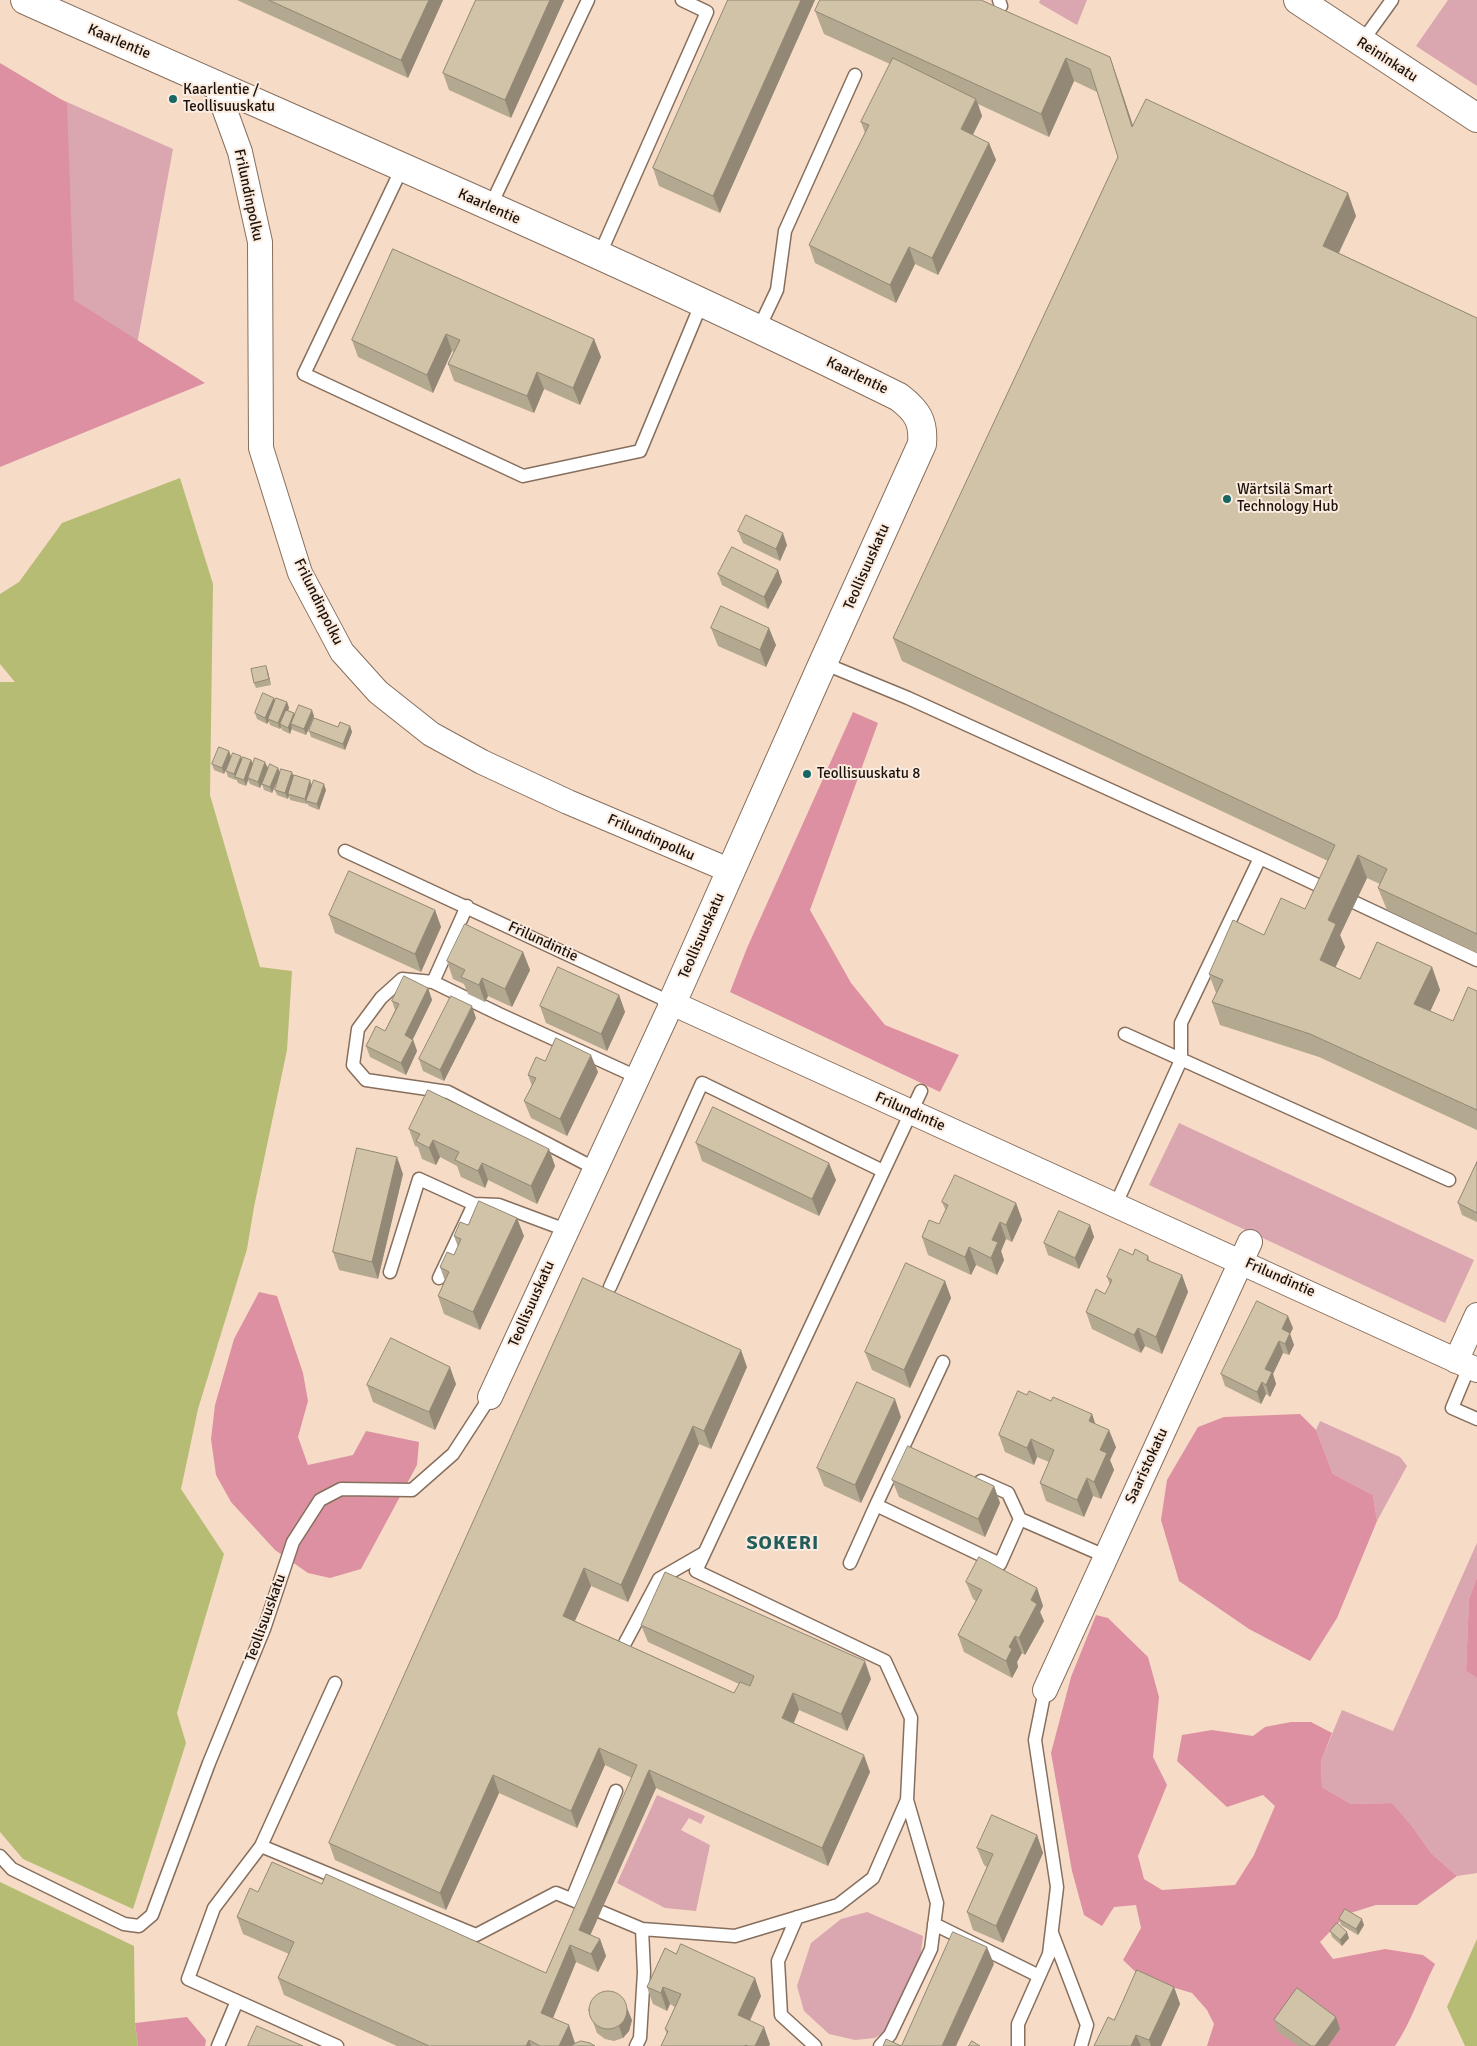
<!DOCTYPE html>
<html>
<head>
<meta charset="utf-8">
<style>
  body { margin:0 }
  canvas { display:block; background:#f6dbc7 }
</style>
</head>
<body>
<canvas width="1477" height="2046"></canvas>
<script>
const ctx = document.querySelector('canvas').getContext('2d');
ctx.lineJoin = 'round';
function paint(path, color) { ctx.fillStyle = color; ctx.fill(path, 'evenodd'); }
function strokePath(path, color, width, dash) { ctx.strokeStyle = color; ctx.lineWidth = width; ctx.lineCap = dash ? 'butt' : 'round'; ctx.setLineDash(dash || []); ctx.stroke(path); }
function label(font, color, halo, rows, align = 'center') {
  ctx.font = font + ' Signika,sans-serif'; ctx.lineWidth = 4; ctx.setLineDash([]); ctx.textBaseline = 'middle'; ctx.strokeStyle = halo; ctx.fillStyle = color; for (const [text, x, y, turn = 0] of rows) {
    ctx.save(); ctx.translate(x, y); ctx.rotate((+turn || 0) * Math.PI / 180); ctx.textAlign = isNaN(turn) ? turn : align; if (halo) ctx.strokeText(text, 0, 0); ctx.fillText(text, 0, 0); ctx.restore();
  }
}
paint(new Path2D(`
  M1040,0H1087L1077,25L1039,3Z
  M1448,0H1477V86L1416,46Z
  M24,83L173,149L128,393L0,341V131Z
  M1179,1123L1474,1260L1445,1323L1149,1185Z
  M1320,1421L1400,1457L1407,1466L1377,1521L1373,1495L1333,1474L1316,1430Z
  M1477,1543V1577L1469,1599L1466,1671L1477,1678V1873L1457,1876L1431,1853L1412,1826L1392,1803L1351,1804L1322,1787L1321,1761L1342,1710L1393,1731Z
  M657,1795L705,1816L701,1824L689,1818L681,1830L710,1845L696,1911L665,1908L617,1883Z
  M867,1912L923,1936L920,1959L884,2032L875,2038L855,2040L829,2034L804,2011L797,1986L811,1943L841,1919Z`), '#daa6b0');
paint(new Path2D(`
  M0,63L67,103L74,300L205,383L0,467Z
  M853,712L878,723L810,910L851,983L885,1025L959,1055L940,1092L730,992L747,948Z
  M259,1292L277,1296L303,1373L308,1401L298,1437L308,1465L353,1455L366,1431L419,1442L417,1465L361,1569L330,1578L308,1573L275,1550L231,1502L216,1475L211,1439L215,1405L234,1339Z
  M1300,1414L1316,1430L1333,1474L1373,1495L1377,1521L1337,1618L1310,1661L1249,1629L1179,1581L1161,1520L1167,1480L1198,1427L1224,1417Z
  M1477,1577V1678L1466,1671L1469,1599Z
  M1096,1615L1108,1618L1148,1657L1159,1697L1153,1757L1167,1785L1138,1856L1144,1879L1162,1890L1235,1885L1254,1855L1275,1806L1263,1795L1227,1807L1177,1761L1182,1735L1212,1730L1253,1736L1265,1727L1291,1722H1311L1332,1733L1321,1761L1322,1787L1351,1804L1392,1803L1412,1826L1431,1853L1457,1876L1417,1905H1376L1347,1914L1320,1942L1333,1959L1385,1949L1423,1955L1435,1964C1421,1991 1412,2021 1395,2046H1207L1214,2024L1207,2010L1192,1993L1142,1978L1123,1960L1141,1928L1136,1905L1114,1907L1102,1926L1084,1915L1072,1871L1051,1753L1071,1677Z
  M187,2017L206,2040L205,2046H138L135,2023Z`), '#dd90a1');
paint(new Path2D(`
  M180,478L213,584L210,795L260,967L292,971L287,1050L254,1207L247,1249L198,1409L181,1489L224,1554L177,1713L186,1743L133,1909L23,1859L0,1832V682H15L0,664V594L19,582L62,523Z
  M0,1882L134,1946L135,2023L138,2046H0Z
  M1477,1939V2046H1465L1447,2007Z`), '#b7bc74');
const lane = new Path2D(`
  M999,0L1001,6
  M1361,43L1392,0
  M402,168L304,374L523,476L640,451L702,302
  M490,207L588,0
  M599,256L707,12L682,0
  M759,328L777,290L785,231L855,75
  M823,663L908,698L1260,858L1477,960
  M345,851L672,1003
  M467,906L433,982L402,979L381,998L358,1029L353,1065L366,1080L448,1092L594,1168
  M433,982L499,1014L637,1077
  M1125,1034L1449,1180
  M1116,1204L1181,1060V1023L1260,858
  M390,1272L419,1179L474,1204L499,1205L566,1230
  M439,1278L474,1204
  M610,1287L702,1083L883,1171
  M1469,1367L1452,1408L1477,1419
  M981,1481L1008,1493L1020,1519
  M876,1505L943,1362
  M850,1563L876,1505L1000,1564L1020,1519L1105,1556
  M625,1643L659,1579L704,1553
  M335,1683L261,1846L476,1935L556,1893L642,1929L735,1936L838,1905L873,1878L907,1800L911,1718L885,1661L696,1571L921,1091
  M261,1846L214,1908L188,1979L337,2046
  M0,1856L12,1869L124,1924L139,1926L152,1915L209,1763L264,1629L293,1542L320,1500L341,1489L412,1490L453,1454L490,1397
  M572,1899L616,1791
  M797,1917L778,1961L781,2015L815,2046
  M934,1924L1039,1976
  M1052,1933L1087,2025L1081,2046
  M218,2046L237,2001
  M636,2046L640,2038L644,1972L642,1929
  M880,2046L890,2035L931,1949L937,1903L907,1800
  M1018,2046V2024L1049,1954L1057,1887L1035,1740L1045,1690`);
const street = new Path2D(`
  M215,83L240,152L260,242L261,448L300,573L342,652L378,692L431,734L482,762L568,802L731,871
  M1456,1361L1477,1315
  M490,1397L672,1003C941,1124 1209,1247 1477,1370
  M1045,1690L1250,1242`);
const secondary = new Path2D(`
  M25,0C317,131 612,255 899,397C917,411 924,421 922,444L823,663L672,1003`);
const primary = new Path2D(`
  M1298,0L1477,118`);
strokePath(lane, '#876f5d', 15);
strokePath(street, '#876f5d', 26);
strokePath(secondary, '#876f5d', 30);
strokePath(primary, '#876f5d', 30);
strokePath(lane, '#fff', 12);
strokePath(street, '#fff', 24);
strokePath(secondary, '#fff', 28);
strokePath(primary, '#fff', 28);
paint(new Path2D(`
  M237,0H443L408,78Z
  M476,0H564L511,118L449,90L443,73Z
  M728,0H815L720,213L659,186L653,168Z
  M815,11L1110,57L1133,126L1356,216L1339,253L1477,318V953L1387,910L1378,888L1380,884L1367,878L1340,935L1345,947L1335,967L1360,979L1432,967L1440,990L1430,1011L1453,1021L1477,991V1130L1319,1057L1220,1025L1212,1002L1216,993L1209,974L1264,935L1305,909L1328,861L902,661L893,638L1118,157L1097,92L1074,81L1049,137L978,104L982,116L973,135L989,143L996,160L938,275L915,264L896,303L815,263L809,245L865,133L861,122L890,64L824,34Z
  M393,249L594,339L601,357L580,405L544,389L534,413L454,381L448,364L454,352L452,351L433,393L358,357L352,340Z
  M738,531L787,545L780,561L743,543Z
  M778,570L782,582L768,609L722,585L718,574Z
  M711,628L776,645L766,667L718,646Z
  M268,672L271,685L256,688L254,683Z
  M274,698L275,701L287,702L289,708L288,711L294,713L295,715L314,716L306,735L293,730L292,728L290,734L282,730L281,727L280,729L270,725L269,721L267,724L257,719L255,713Z
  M350,726L352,732L345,750L311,737L309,731Z
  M229,751L231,757L224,774L214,770L212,764Z
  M242,760H251L253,764L268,768H278L280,773L294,776L312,785L326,790L319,810L309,806L307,803V804L290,800L289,795L288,799L277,795L275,790L279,777L272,793L264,790L262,784L260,788L250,784L248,780L246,786L238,783L236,779V780L228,777L226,771Z
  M435,910L441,927L421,972L335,933L329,915Z
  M523,952L530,970L512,1007L488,996L485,1002L468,994L464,984L453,979L447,961Z
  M428,988L432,1000L413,1039L417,1051L406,1075L370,1057L366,1046L385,1031L395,1010L392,1001Z
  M619,995L625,1012L607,1051L546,1023L540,1006Z
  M476,1018L444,1081L423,1071L419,1059Z
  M545,1061L598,1072L567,1136L531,1118L524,1101L532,1086L528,1075Z
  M409,1129L549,1149L555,1166L537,1204L488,1180L485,1188L461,1177L457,1166L440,1157L436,1165L422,1159L418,1147L415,1146Z
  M696,1143L836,1180L819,1216L702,1161Z
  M1477,1162V1222L1462,1215L1458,1203Z
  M403,1174L378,1279L339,1270L333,1252Z
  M942,1202L1016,1203L1022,1220L1012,1242L1006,1239L1001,1251L1004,1260L997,1275L976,1265L971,1275L928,1255L922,1237L939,1224L946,1211Z
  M468,1225L524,1236L480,1330L444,1314L438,1296L445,1281L440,1267L454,1255L458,1247L454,1236Z
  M1090,1225L1094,1237L1079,1269L1048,1255L1044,1243Z
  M1133,1255L1148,1256L1150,1262L1182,1275L1188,1292L1162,1354L1145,1346L1141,1353L1092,1329L1086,1312L1105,1294L1110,1285L1107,1277Z
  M583,1278L747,1367L711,1449L699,1444L628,1602L591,1586L575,1621L734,1693L739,1684L648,1642L641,1625L871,1679L847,1731L799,1710L794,1723L870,1772L828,1866L656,1788L590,1935L600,1939L606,1956L598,1972L576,1962L553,2018L575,2043L595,2046H397L284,1995L278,1978L289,1954L243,1934L237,1917L258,1892L322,1884L546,1973L632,1778L605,1765L577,1828L499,1793L446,1910L335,1860L329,1843Z
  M945,1281L951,1298L910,1388L872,1370L865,1352Z
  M1293,1328L1290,1334L1294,1345L1289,1355L1283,1353L1273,1374L1276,1384L1270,1397L1266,1394L1261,1404L1225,1386L1221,1374Z
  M456,1384L435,1430L373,1402L367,1385Z
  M1051,1401L1092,1414L1095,1424L1116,1447L1110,1460L1114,1470L1101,1499L1093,1496L1084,1517L1046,1501L1040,1483L1049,1462L1037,1457L1034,1465L1005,1452L999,1435Z
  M901,1417L861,1503L824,1486L817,1468Z
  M892,1480L994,1486L1000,1503L985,1537L899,1497Z
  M966,1582L1037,1588L1043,1606L1040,1612L1044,1621L1025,1655L1022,1653L1017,1662L1018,1667L1012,1678L964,1652L958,1635L976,1601L973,1599Z
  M1037,1835L1043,1853L1003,1943L973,1930L967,1912L987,1867L984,1865L977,1848Z
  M1339,1919L1364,1925L1358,1935L1341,1925Z
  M1330,1931L1349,1938L1342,1946L1332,1937Z
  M665,1948L761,1996L750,2021L770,2044L769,2046H661L667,2034L665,2029L675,2007L670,2004L667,2011L653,2004L647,1987Z
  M1174,1987L1180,2004L1161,2046H1094L1114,2020Z
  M1336,2017L1340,2029L1328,2046H1298L1278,2032L1274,2020Z
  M632,2020L629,2031L623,2038L614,2041L605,2039L597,2033L593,2022Z`), '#b3a890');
paint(new Path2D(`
  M429,0H443L408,78L401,60Z
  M550,0H564L511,118L505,100Z
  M801,0H815L720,213L713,196Z
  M1110,57L1118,80L1141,150L1132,127Z
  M1066,58L1074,81L1049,137L1041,114Z
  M976,99L982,116L967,146L961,129Z
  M989,143L996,160L938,275L932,258Z
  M1348,193L1356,216L1331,269L1323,246Z
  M909,247L915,264L896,303L890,285Z
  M446,334L452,351L433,393L427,375Z
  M594,339L601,357L580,405L573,388Z
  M537,372L544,389L534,413L527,396Z
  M783,533L787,545L780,561L776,549Z
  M778,570L782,582L768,609L764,597Z
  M769,628L776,645L766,667L760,650Z
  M266,666L268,672L271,685L269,679Z
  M274,698L276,704L268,719L269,721L267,724L265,718Z
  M287,702L289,708L282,725L280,724L281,727L280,729L278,723Z
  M312,710L314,716L306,735L304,729Z
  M294,713L296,719L291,724L292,728L290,734L288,728Z
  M350,726L352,732L345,750L343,744Z
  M229,751L231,757L224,774L222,768Z
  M241,756L243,762L235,777L236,780L234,774Z
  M251,760L254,766L248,778V780L246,786L244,780Z
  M265,762L268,768L260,788L258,782Z
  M278,768L280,773L272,793L270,787Z
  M292,772L294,778L288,799L285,793Z
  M310,780L312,786L306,801L307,803V804L305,799Z
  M324,784L326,790L319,810L317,804Z
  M1358,855L1367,878L1340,935L1345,947L1328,983L1320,960L1328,920Z
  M435,910L441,927L421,972L415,954Z
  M523,952L530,970L512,1007L505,989Z
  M1432,967L1440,990L1423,1027L1414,1004Z
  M482,978L488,996L485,1002L479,985Z
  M428,988L432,1000L409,1047L405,1035Z
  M619,995L625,1012L607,1051L601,1034Z
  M472,1006L476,1018L444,1081L440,1070Z
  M413,1040L417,1051L406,1075L401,1063Z
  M591,1055L598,1072L567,1136L560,1119Z
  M433,1140L440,1157L436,1165L429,1148Z
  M549,1149L555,1166L537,1204L531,1186Z
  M397,1157L403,1174L378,1279L372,1262Z
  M482,1163L488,1180L485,1188L478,1171Z
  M829,1163L836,1180L819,1216L812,1199Z
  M1016,1203L1022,1220L1012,1242L1006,1225Z
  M517,1218L524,1236L480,1330L473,1312Z
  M1000,1222L1006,1239L1001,1251L1004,1260L997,1275L991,1258L992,1240Z
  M1090,1225L1094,1237L1079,1269L1075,1258Z
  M969,1247L976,1265L971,1275L965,1257Z
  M1182,1275L1188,1292L1162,1354L1156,1337Z
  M945,1281L951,1298L910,1388L904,1370Z
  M1288,1316L1293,1328L1290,1334L1294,1345L1289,1355L1285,1344L1282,1329Z
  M1138,1328L1145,1346L1141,1353L1134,1335Z
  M1279,1341L1283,1353L1273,1374L1276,1384L1270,1397L1266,1385L1265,1369Z
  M741,1350L747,1367L711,1449L704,1431Z
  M450,1367L456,1384L435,1430L429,1412Z
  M1262,1382L1266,1394L1261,1404L1257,1392Z
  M895,1399L901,1417L861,1503L855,1485Z
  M1092,1414L1098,1432L1089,1421Z
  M693,1426L699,1444L628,1602L621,1585Z
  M1109,1430L1116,1447L1110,1460L1114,1470L1101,1499L1094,1482L1100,1450Z
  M1031,1439L1037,1457L1034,1465L1027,1448Z
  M1087,1478L1093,1496L1084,1517L1077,1500Z
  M994,1486L1000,1503L985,1537L978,1519Z
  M584,1568L591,1586L569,1633L563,1616Z
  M1037,1588L1043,1606L1040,1612L1044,1621L1025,1655L1019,1638L1031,1600Z
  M1015,1636L1022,1653L1017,1662L1018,1667L1012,1678L1006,1661L1009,1647Z
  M865,1661L871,1679L847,1731L841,1714Z
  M793,1693L799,1710L788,1735L782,1718Z
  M599,1748L605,1765L577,1828L571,1811Z
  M864,1755L870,1772L828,1866L822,1848Z
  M649,1770L656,1788L585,1947L579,1930Z
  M493,1775L499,1793L446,1910L440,1893Z
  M1037,1835L1043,1853L1003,1943L996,1926Z
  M1362,1919L1364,1925L1358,1935L1356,1929Z
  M1347,1932L1349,1938L1342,1946L1340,1940Z
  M600,1939L606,1956L598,1972L591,1954Z
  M570,1945L576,1962L548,2030L541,2013Z
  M987,1947L994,1964L956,2046H942Z
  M755,1978L761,1996L744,2032L738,2015Z
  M663,1987L670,2004L667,2011L661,1993Z
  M1174,1987L1180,2004L1161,2046H1151L1149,2040Z
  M627,2008L632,2020L629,2031L623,2038L619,2026Z
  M1336,2017L1340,2029L1328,2046H1315Z
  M569,2025L575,2043L574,2046H559Z
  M764,2027L770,2044L769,2046H755Z
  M1136,2035L1141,2046H1131Z
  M529,2040L531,2046H526Z`), '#928875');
const building = new Path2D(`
  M269,0H429L401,60Z
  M476,0H550L505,100L443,73Z
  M728,0H801L713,196L653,168Z
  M820,0H981L1110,57L1132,127L1146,99L1348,193L1323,246L1477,318V934L1378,888L1387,869L1358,855L1328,920L1336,924L1320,960L1360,979L1377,942L1432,967L1414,1004L1453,1021L1468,987L1477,991V1110L1310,1034L1212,1002L1223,980L1209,974L1233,920L1264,935L1281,898L1305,909L1335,845L893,638L1118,157L1090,69L1066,58L1041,114L815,11Z
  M893,58L976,99L961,129L989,143L932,258L909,247L890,285L809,245L869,125L861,122Z
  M393,249L594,339L573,388L537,372L527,396L448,364L460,340L446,334L427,375L352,340Z
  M746,515L783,533L776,549L738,531Z
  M732,547L778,570L764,597L718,574Z
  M721,606L769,628L760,650L711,628Z
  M266,666L269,679L254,683L251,669Z
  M263,693L274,698L265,718L255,713Z
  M276,698L287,702L278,723L268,719Z
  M299,705L312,710L304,729L291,724Z
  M286,710L294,713L288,728L280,724Z
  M314,718L338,727L340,722L350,726L343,744L309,731Z
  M219,747L229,751L222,768L212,764Z
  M233,753L241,756L234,774L226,771Z
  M243,757L251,760L244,780L235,777Z
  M255,758L265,762L258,782L248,778Z
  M270,764L278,768L270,787L262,784Z
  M281,769L292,772L285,793L275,790Z
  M294,775L310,780L305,799L288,794Z
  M314,780L324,784L317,804L306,801Z
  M349,871L435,910L415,954L329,915Z
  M465,924L523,952L505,989L482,978L479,985L461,977L465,970L447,961Z
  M558,967L619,995L601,1034L540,1006Z
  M404,976L428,988L405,1035L413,1040L401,1063L366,1046L376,1026L385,1031L399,1004L392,1001Z
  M451,996L472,1006L440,1070L419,1059Z
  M556,1038L591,1055L560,1119L524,1101L536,1078L528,1075L536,1057L545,1061Z
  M428,1090L549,1149L531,1186L482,1163L478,1171L455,1160L459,1152L433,1140L429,1148L416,1141L420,1134L409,1129Z
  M713,1107L829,1163L812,1199L696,1143Z
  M357,1148L397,1157L372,1262L333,1252Z
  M1477,1162V1213L1458,1203Z
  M955,1175L1016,1203L1006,1225L1000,1222L992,1240L998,1242L991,1258L969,1247L965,1257L922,1237L929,1220L939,1224L948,1205L942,1202Z
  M479,1201L517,1218L473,1312L438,1296L449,1272L440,1267L447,1252L454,1255L461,1239L454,1236L460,1222L468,1225Z
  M1059,1211L1090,1225L1075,1258L1044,1243Z
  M1120,1249L1133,1255L1135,1249L1148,1256L1147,1260L1182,1275L1156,1337L1138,1328L1134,1335L1086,1312L1096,1289L1105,1294L1112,1280L1107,1277Z
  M906,1263L945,1281L904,1370L865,1352Z
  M583,1278L741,1350L704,1431L693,1426L621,1585L584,1568L563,1616L734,1693L740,1682L750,1686L754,1676L641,1625L665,1572L865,1661L841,1714L793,1693L782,1718L864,1755L822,1848L649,1770L579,1930L600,1939L591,1954L570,1945L541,2013L569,2025L559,2046H540L529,2040L526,2046H429L278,1978L294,1942L237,1917L250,1888L258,1892L272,1862L322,1884L326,1874L546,1973L637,1765L599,1748L571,1811L493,1775L440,1893L329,1843Z
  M1257,1301L1288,1316L1282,1329L1290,1333L1285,1344L1279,1341L1265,1369L1272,1372L1266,1385L1262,1382L1257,1392L1221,1374Z
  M391,1338L450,1367L429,1412L367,1385Z
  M857,1382L895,1399L855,1485L817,1468Z
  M1018,1391L1027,1395L1029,1391L1051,1401L1053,1397L1092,1414L1089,1421L1109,1430L1100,1450L1107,1453L1094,1482L1087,1478L1077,1500L1040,1483L1054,1450L1031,1439L1027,1448L999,1435Z
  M908,1446L994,1486L978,1519L892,1480Z
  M979,1557L1037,1588L1031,1600L1037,1604L1019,1638L1015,1636L1009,1647L1012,1649L1006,1661L958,1635L982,1590L966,1582Z
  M992,1815L1037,1835L996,1926L967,1912L993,1854L977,1848Z
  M1345,1909L1362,1919L1356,1929L1339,1919Z
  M1337,1923L1347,1932L1340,1940L1330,1931Z
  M953,1932L987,1947L942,2046H883L886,2039L901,2046Z
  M681,1944L755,1978L738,2015L764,2027L755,2046H748L745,2045V2046H661L668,2031L665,2029L681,1994L663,1987L661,1993L647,1987L665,1948L676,1954Z
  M1137,1970L1174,1987L1149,2040L1136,2035L1131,2046H1094L1108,2017L1114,2020Z
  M1297,1988L1336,2017L1315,2046H1311L1274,2020Z
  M589 2010a19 19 0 1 1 38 0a19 19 0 1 1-38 0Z
  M257,2026L303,2046H248Z
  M581,2041L590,2043L595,2046H571L572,2045Z
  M972,2041L980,2046H969Z`);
paint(building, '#d0c3a7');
strokePath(building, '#928875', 1);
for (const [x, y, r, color] of [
  [173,99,5,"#186663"],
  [1227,499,5,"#186663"],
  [807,774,5,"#186663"]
]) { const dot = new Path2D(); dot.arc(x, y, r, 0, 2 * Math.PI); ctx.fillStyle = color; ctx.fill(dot); strokePath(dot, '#fbebdf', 2); }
label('15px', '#1c130c', '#fbebdf', [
  ["Kaarlentie",119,42,23],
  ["Reininkatu",1387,60,33],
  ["Frilundinpolku",248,195,78],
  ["Kaarlentie",489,207,24],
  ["Kaarlentie",857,376,26],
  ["Teollisuuskatu",867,567,-66],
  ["Frilundinpolku",318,602,64],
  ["Frilundinpolku",651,838,24],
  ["Teollisuuskatu",702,936,-66],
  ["Frilundintie",543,942,25],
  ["Frilundintie",910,1112,24],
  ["Frilundintie",1280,1278,24],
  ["Teollisuuskatu",532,1304,-66],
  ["Saaristokatu",1147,1466,-65],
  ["Teollisuuskatu",266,1618,-70]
]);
label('15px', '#1c130c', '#fbebdf', [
  ["Kaarlentie /",183,90],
  ["Teollisuuskatu",183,107],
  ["Wärtsilä Smart",1237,490],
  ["Technology Hub",1237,507],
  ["Teollisuuskatu 8",817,774]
], 'left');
ctx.letterSpacing = '1px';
label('bold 20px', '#235d5b', '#fbebdf', [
  ["SOKERI",783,1544]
]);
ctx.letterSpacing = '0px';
</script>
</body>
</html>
